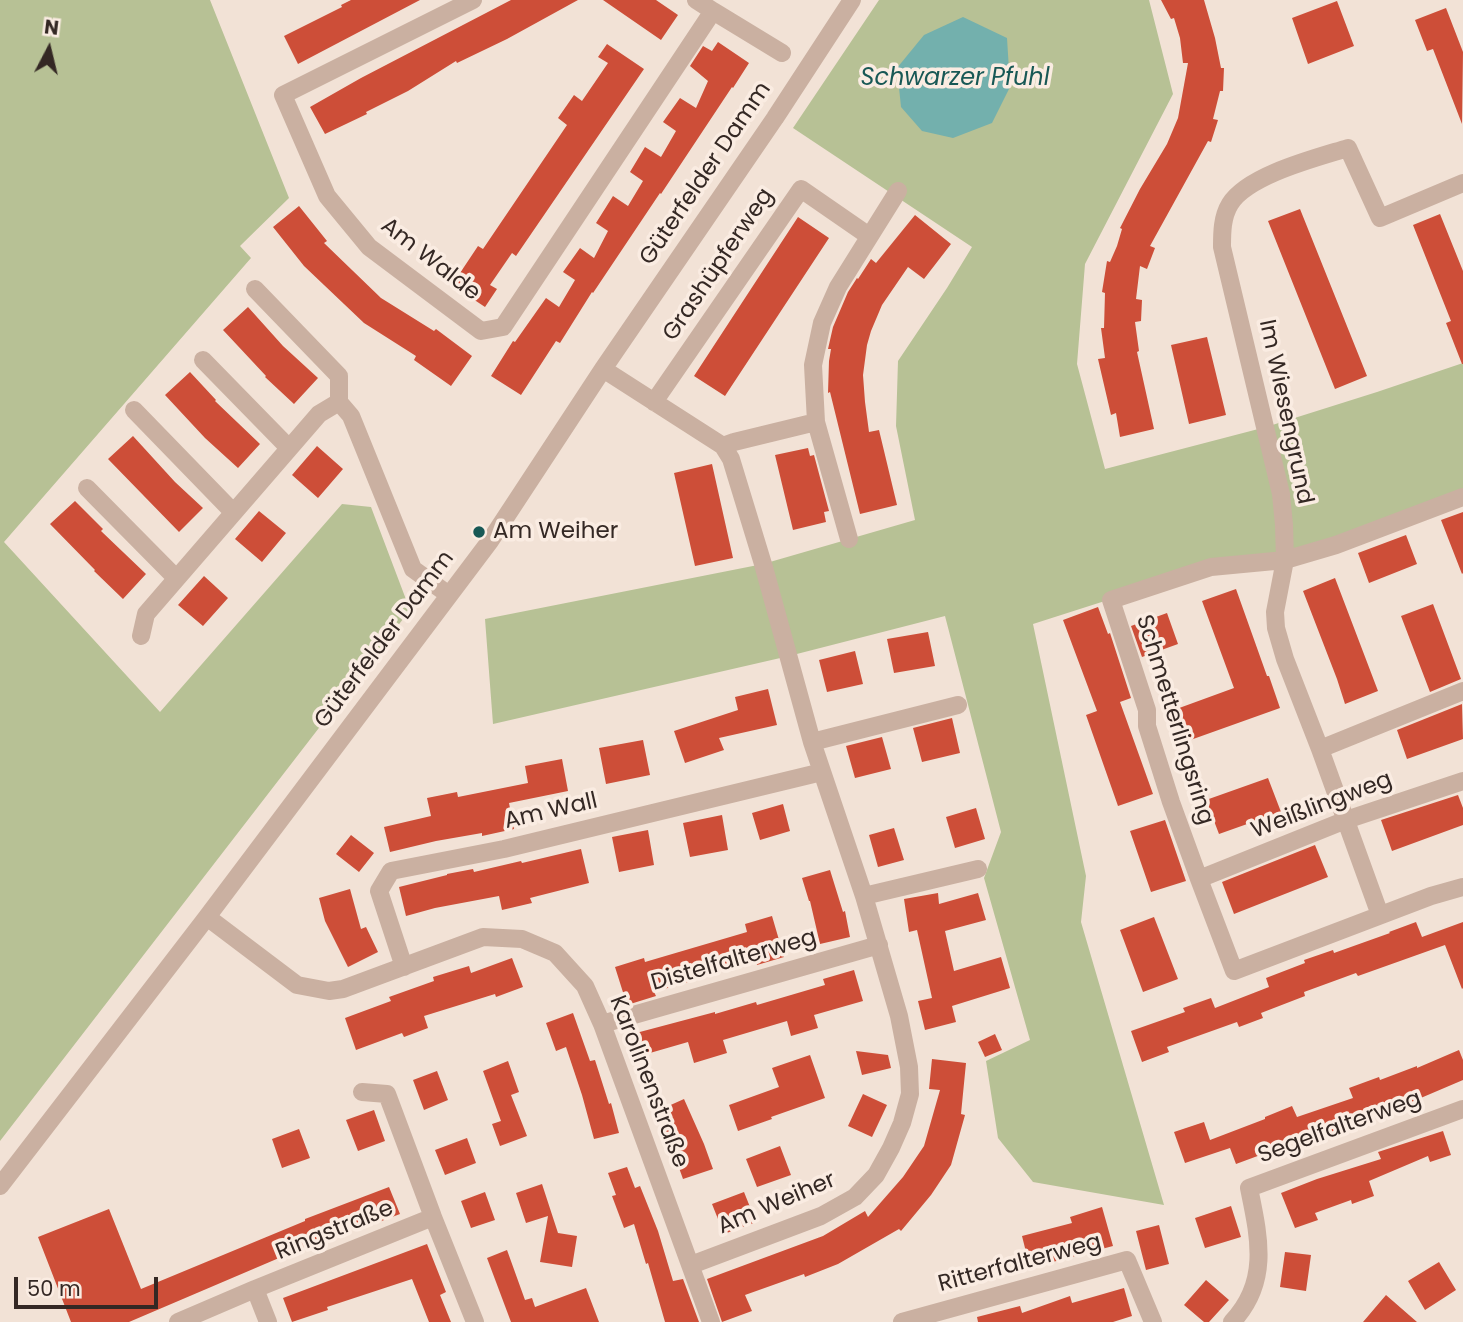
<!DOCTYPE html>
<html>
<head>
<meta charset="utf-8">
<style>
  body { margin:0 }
  #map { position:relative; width:1463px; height:1322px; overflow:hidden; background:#f2e2d6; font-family:Poppins,sans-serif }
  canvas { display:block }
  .north { position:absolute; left:14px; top:14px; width:70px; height:70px; -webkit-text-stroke:5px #faece2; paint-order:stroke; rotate:7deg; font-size:19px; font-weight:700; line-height:28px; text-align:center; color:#342824 }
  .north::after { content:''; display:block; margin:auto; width:24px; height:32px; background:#342824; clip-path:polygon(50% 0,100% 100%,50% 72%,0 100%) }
  .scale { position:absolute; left:14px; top:1277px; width:144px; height:32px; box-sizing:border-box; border:4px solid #342824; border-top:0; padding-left:9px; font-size:21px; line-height:24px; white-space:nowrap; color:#342824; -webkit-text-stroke:5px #faece2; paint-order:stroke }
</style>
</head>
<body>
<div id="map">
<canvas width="1463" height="1322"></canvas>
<div class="north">N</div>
<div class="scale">50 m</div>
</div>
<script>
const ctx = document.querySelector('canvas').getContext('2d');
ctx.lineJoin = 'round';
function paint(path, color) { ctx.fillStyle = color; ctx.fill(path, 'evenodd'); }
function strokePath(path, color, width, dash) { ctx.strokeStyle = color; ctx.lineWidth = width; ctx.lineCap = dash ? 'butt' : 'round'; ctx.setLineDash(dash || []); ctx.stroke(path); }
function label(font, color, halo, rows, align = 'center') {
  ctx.font = font + ' Poppins,sans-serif'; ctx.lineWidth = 7; ctx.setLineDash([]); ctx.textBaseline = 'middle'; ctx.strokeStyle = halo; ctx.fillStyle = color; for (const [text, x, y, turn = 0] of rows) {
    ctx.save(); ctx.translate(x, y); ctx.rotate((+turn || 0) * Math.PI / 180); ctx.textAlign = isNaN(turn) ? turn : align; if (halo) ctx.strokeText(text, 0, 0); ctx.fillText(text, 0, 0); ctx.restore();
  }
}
paint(new Path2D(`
  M0,0H210L289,198L240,246L251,258L4,542L160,712L342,504L371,507L410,610L0,1141Z
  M879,0H1149L1173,94L1085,264L1077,364L1105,469L1266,427L1377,392L1463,363V497L1336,545L1211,567L1033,624L1086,876L1081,922L1164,1205L1033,1182L998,1138L986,1061L1030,1040L984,878L1001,832L945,616L789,656L493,724L485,619L763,564L915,520L896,426L898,361L947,288L972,247L793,128Z`), '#b7c195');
paint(new Path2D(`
  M963,17L1007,38L1010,87L992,123L953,138L922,131L901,107L897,68L924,35Z`), '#73b0ad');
paint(new Path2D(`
  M351,0H420L298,64L284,36L342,7L341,5Z
  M511,0H578L507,39L457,63L456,61L408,91L366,112L367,114L325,134L310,107L361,78Z
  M603,0H656L678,15L661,40Z
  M1161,0H1204L1215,38L1221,68H1224L1223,91H1220L1213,119L1218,120L1211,142L1208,141L1150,246L1155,248L1147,269L1140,266L1136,299L1142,300L1141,321L1135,322L1139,351L1137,352L1154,429L1120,437L1116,413L1111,415L1098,359L1105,358L1101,328H1104L1105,293L1102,292L1107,261L1110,262L1117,246L1122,229L1120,228L1140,189L1167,144L1178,118L1188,63H1183L1180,38L1174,18L1171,19Z
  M1337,1L1354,46L1308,64L1292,18Z
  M1446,8L1463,52L1462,124L1433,49L1427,51L1415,20Z
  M718,42L749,63L733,88L732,87L661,194L660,193L593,293L592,292L560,343L556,341L521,395L491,376L513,341L515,342L546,298L559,307L575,280L563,272L580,248L594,258L608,231L596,223L613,196L628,206L643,181L630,172L645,147L661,157L676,131L663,122L680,98L696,108L708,81L690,66L703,46L712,51Z
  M607,44L644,69L516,256L512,253L490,285L497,289L485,307L452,285L478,246L483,249L567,125L558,118L574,95L582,101L608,63L598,57Z
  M299,206L327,241L324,243L381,298L434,331L436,329L472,356L451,386L414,360L416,356L364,323L304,266L273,227Z
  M1300,209L1367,376L1335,389L1268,221Z
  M1440,214L1463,271V364H1462L1446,323L1451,321L1413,225Z
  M915,215L951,244L924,279L908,267L882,305L871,331L867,345L863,375L865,402L869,432L879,430L897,505L860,514L830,392L828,393L829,361L831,349H828L833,327L848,292L857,278L858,279L871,259L876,263Z
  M798,217L829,238L725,396L694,376Z
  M248,307L283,346L318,378L294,404L265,377L266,376L223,330Z
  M1207,337L1226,415L1189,424L1171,345Z
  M190,372L216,400L215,401L260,444L238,468L205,438L165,395Z
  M133,436L175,482L203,508L179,532L108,459Z
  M317,446L343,469L318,498L292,475Z
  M808,448L810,456L814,455L829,511L824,512L826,522L793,530L775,455Z
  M712,464L733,558L695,566L674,473Z
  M75,501L103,529L101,531L146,574L123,599L94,571L95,570L50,524Z
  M259,511L286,533L262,562L235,539Z
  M1463,512V573L1462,574L1441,520Z
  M1406,535L1417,564L1369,583L1358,553Z
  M204,576L228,598L203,626L178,605Z
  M1335,578L1378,691L1345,704L1337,679L1303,591Z
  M1236,589L1267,676H1269L1280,708L1182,743L1171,711L1234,688L1202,601Z
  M1433,604L1461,679L1430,692L1401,616Z
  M1098,607L1108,634L1110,633L1131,698L1120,702L1153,794L1118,806L1086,715L1097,711L1063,620Z
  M1167,613L1178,644L1142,657L1131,626Z
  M928,632L935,666L894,673L887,639Z
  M855,651L863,684L827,692L819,660Z
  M768,689L777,725L719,738L724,750L685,763L674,731L738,710L735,697Z
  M1462,704L1463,739L1407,759L1397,730Z
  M952,718L960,753L922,762L913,728Z
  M882,737L891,769L855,778L846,746Z
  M643,740L650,775L606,784L599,748Z
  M562,759L568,791L509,803L514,829L482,836V833L436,841L390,852L384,827L431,816L427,798L457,792L458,797L528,783L525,766Z
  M1268,778L1281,812L1219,834L1206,800Z
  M1458,795L1463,808V825L1392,851L1381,820Z
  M783,804L790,831L760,840L752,813Z
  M976,808L985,839L955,848L946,817Z
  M722,815L728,850L690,857L683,823Z
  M1165,820L1186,881L1151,892L1130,831Z
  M894,828L904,860L878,867L869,835Z
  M648,830L654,865L619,872L612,837Z
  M351,835L374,853L359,872L336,854Z
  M1315,845L1328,877L1234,914L1222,882Z
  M581,849L589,883L530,898L532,903L502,910L499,896L435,908L406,916L399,887L447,875V874L473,869L474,872L521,861L522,863Z
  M830,870L843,912L845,911L850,937L820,944L810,901H809L802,878Z
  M350,889L361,929L366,927L378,952L348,967L325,921L319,898Z
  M938,893L939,904L978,893L986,920L945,931L954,971L1001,957L1010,988L952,1006L956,1022L925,1030L918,1001L932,998L917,930L909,932L904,899Z
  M772,916L784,957L757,965L756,961L697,977L698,979L654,992L656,996L627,1005L615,967L644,958L645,962L747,932L745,924Z
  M1154,917L1178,979L1143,992L1120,930Z
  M1416,922L1422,937L1463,922V988L1462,989L1445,945L1358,976L1356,973L1304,992L1305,996L1261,1013L1263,1018L1239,1027L1237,1022L1167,1047L1169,1052L1142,1062L1131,1031L1185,1012L1183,1008L1211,998L1215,1008L1269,987L1266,978L1305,963L1304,960L1333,950L1334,953L1390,933L1389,932Z
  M512,958L523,987L496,997L495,994L424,1016L428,1028L404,1037L402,1033L356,1050L345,1018L391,1001L389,997L434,981L433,977L469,966L471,973Z
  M854,970L863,1001L814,1015L818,1028L791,1036L787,1021L723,1040L727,1053L694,1063L688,1042L643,1055L636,1033L715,1012V1014L756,1002L757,1005L825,985L823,979Z
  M573,1013L590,1061L595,1060L609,1104L611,1103L619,1133L594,1139L582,1095L566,1047L556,1051L546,1023Z
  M995,1034L1002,1050L985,1057L978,1042Z
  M1459,1050L1463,1060V1080L1402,1106L1399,1098L1341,1121L1344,1131L1321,1139L1318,1129L1262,1151L1263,1154L1236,1164L1230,1148L1185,1163L1174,1132L1204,1122L1210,1140L1265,1119V1117L1292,1106L1297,1117L1353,1098L1349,1088L1379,1077L1380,1080L1417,1066V1068Z
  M856,1051L888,1055L891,1068L862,1075Z
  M810,1055L825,1098L771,1117L772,1119L738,1131L729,1105L779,1087L772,1068Z
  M932,1059L966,1063L961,1114L965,1115L951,1165L931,1195L901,1231L899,1229L838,1264L805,1277L804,1274L745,1295L752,1311L722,1322L707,1279L823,1236L865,1211L868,1217L903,1177L924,1146L940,1090L929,1089Z
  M508,1061L519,1092L511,1095L527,1136L500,1146L492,1124L501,1121L483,1071Z
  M437,1071L448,1100L424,1110L413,1080Z
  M863,1094L887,1105L872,1137L848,1126Z
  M684,1099L704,1144L713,1169L683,1179L669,1140H668L655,1112Z
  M374,1110L385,1141L358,1151L346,1120Z
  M299,1129L310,1158L282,1168L272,1139Z
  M1443,1131L1451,1155L1430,1162L1428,1156L1369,1181L1374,1196L1352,1204L1351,1200L1315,1213L1318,1220L1295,1228L1281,1193L1317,1179L1381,1159L1378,1152Z
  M467,1138L476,1163L445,1175L435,1150Z
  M780,1146L791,1175L757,1187L746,1159Z
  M627,1167L635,1188L640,1186L658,1231L673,1281L683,1279L699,1322H665L648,1263L646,1264L634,1224L624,1228L612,1196L616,1195L608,1173Z
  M542,1184L558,1233L577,1236L572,1267L540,1262L548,1216L526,1223L516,1193Z
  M389,1187L400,1214L363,1228L361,1223L129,1322H71L38,1237L109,1209L141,1289L305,1221V1219Z
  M485,1192L495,1220L471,1228L461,1201Z
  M744,1192L756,1222L724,1234L712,1204Z
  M1231,1206L1241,1237L1205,1248L1195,1218Z
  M1102,1207L1113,1246L1030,1268L1022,1236L1072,1223L1070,1217Z
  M1159,1225L1169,1264L1146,1270L1136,1231Z
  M427,1244L446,1292L440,1295L451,1322H429L412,1279L327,1307L328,1310L292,1322L283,1298Z
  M507,1250L525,1300L532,1298L535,1307L586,1288L599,1322H511L487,1258Z
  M1285,1252L1311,1255L1306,1291L1280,1287Z
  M1439,1262L1456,1290L1425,1310L1408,1281Z
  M1206,1280L1229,1300L1209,1322H1204L1184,1305Z
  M1124,1288L1132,1316L1113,1322H978L977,1317L1020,1306L1022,1313L1070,1296L1072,1303Z
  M1386,1295L1417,1322H1363Z`), '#cd4e38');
strokePath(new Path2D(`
  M473,0L283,95L327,196L369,247L481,331L503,327L713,11L696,0
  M713,11L782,53
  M255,289L339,376V402
  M203,360L289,448
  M603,369L723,446L731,459L763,564L812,742L864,896L899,1016L909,1067L910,1094L902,1123L891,1148L876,1175L855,1197L821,1216L691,1265
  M654,402L801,189L869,236
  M134,410L233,512
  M723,446L734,442L816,422
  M87,488L176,578
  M1463,497L1336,545L1285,560L1211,567L1111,600L1147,710V726L1171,802L1199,879L1234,971L1431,896L1463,887
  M849,539L816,422L813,365L822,323L838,287L898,191
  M141,636L146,614L319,414L339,402L351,416L413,569L449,595
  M812,742L958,705
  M1320,749L1463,691
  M1199,879L1346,820L1463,781
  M864,896L978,869
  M1380,915L1320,749L1285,659L1276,628L1275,612L1285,560L1284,525L1281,494L1222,247C1222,233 1222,217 1230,204C1248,175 1316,158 1348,148L1380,218L1463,183
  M207,917L297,985L329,991L343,989L483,937L522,939L555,953L585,986L602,1024L711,1322
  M404,967L379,891L391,871L504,849L822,772
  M602,1024L879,945
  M362,1092L387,1094L433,1217L475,1322
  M0,1186L207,917L490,541L603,369L775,118L852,0
  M178,1322L255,1289
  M268,1322L255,1289L433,1217
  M902,1322L1127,1260L1153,1322
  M1232,1322C1270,1282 1259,1237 1249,1188L1463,1109`), '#cab0a1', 18);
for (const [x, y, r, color] of [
  [479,532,7,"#185855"]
]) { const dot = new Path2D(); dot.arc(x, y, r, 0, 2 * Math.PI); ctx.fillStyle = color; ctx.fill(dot); strokePath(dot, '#faece2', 2.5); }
label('23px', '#342824', '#faece2', [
  ["Güterfelder Damm",706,174,-56],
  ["Am Walde",430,260,38],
  ["Grashüpferweg",719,265,-56],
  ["Im Wiesengrund",1285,412,78],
  ["Güterfelder Damm",385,640,-53],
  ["Schmetterlingsring",1174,720,73],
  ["Weißlingweg",1322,806,-21],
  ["Am Wall",551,812,-13],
  ["Distelfalterweg",734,961,-16],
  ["Karolinenstraße",648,1082,69],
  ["Segelfalterweg",1340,1128,-20],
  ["Am Weiher",777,1204,-23],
  ["Ringstraße",335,1231,-22],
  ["Ritterfalterweg",1020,1264,-15]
]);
label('23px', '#342824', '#faece2', [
  ["Am Weiher",493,532]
], 'left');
label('italic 24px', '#185855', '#faece2', [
  ["Schwarzer Pfuhl",955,79]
]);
</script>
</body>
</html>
